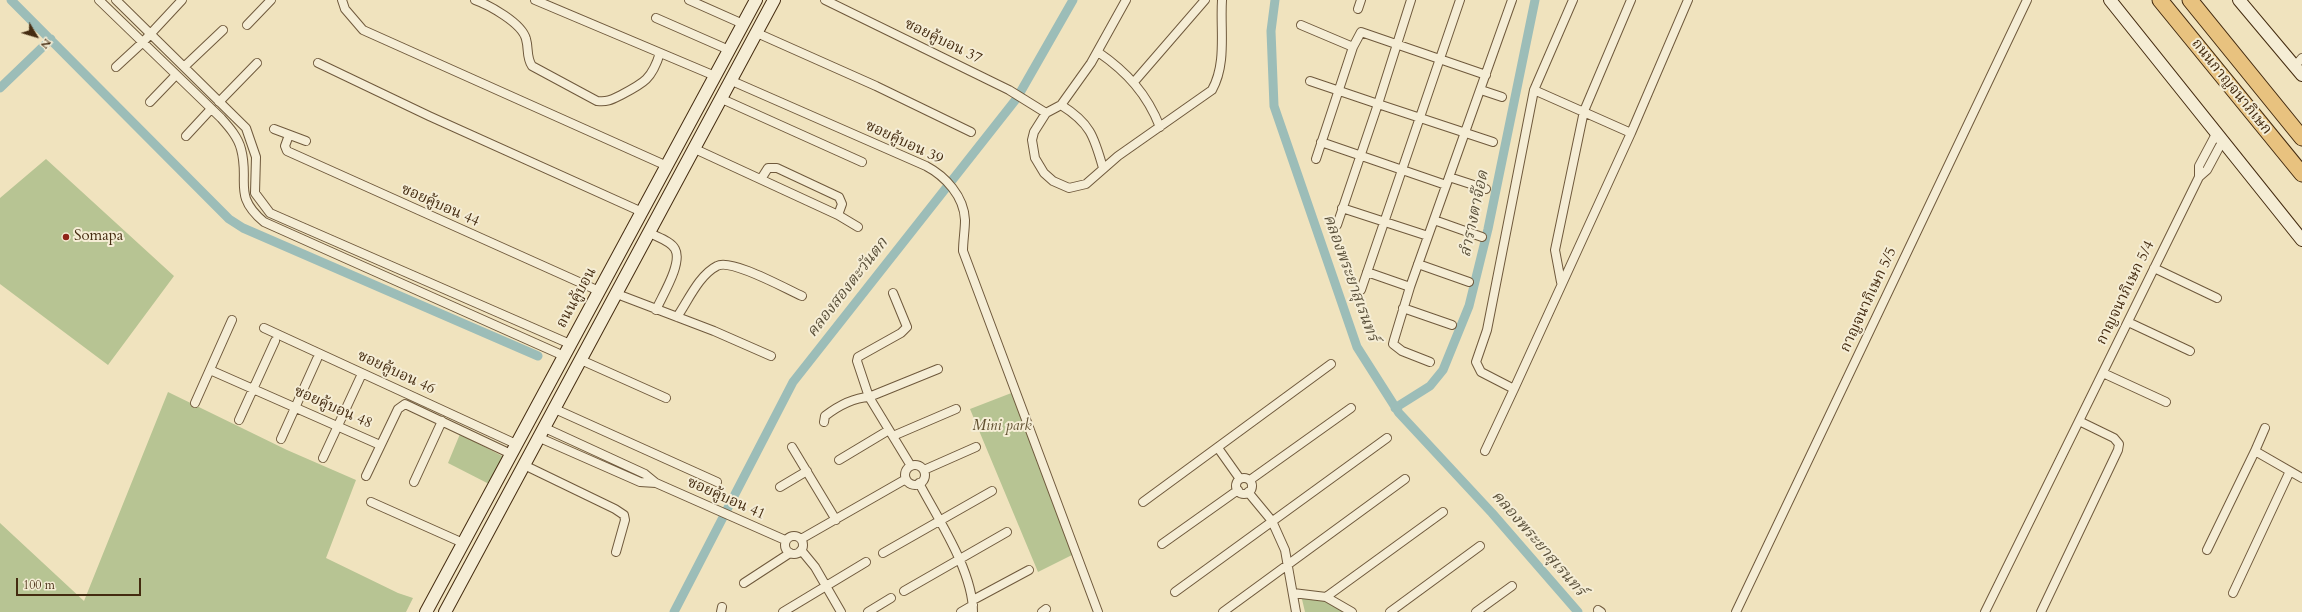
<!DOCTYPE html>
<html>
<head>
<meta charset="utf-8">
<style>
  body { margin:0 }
  #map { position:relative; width:2302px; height:612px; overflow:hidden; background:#f0e3be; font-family:Cardo,serif }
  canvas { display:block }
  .north { position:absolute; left:16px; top:16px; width:40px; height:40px; -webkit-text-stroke:3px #f5edd5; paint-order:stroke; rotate:128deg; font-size:11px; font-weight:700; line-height:16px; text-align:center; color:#442b10 }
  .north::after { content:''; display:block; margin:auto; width:14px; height:18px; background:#442b10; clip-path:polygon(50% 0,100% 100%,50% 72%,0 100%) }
  .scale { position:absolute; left:16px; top:578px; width:125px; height:18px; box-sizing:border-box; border:2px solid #442b10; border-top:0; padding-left:5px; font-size:12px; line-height:14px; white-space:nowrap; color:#442b10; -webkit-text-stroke:3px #f5edd5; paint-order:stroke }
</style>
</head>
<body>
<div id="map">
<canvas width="2302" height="612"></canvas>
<div class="north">N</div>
<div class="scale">100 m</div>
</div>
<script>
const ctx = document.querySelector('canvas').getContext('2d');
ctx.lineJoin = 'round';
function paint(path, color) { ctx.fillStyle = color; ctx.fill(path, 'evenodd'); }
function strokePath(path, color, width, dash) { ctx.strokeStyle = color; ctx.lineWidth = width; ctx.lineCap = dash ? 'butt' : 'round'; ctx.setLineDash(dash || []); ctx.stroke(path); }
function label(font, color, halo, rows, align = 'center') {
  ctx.font = font + ' Cardo,"Noto Serif Thai",serif'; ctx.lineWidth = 4; ctx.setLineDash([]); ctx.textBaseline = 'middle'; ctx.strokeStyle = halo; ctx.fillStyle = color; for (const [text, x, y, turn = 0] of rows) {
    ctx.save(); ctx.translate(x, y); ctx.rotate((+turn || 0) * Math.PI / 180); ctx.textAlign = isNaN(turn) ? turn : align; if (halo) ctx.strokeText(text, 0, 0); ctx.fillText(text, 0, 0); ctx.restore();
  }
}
paint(new Path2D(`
  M46,159L174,276L108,365L0,284V198Z
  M168,392L287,450L356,480L326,558L398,593L413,598L406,612H0V523L84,601Z
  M1014,392L1072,555L1038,572L970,409Z
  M460,434L506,458L491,485L448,463Z
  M1301,595L1324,598L1345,612H1305Z`), '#b7c493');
strokePath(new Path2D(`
  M11,0L229,219L243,228L538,356
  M1275,0L1271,31L1274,106L1357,347L1399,413L1492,513L1578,612
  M0,88L51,39
  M1395,408L1430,386L1443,370L1469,306L1488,229L1535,0
  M674,612L793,382L1017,98L1073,0`), '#9cbdb8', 9);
const street = new Path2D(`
  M99,0L221,118C229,127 238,137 241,149C250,182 232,195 264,222L564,356
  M116,0L246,128L256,157L255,193L270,213L570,344
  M342,0L345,9L363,30L667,166
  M475,0C489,5 522,23 526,39C529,49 526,57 532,66L597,101C608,102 611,100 621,95C644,83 652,79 660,53
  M535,0L715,76
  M689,0L743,24
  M825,0L1009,90L1046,113
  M1126,0L1091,63L1061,105L1046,113L1034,132L1032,140L1035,158L1044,173L1053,181L1069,188L1086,184L1118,156L1212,90C1227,63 1220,30 1222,0
  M1573,0L1534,90L1631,133L1688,0
  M1358,9L1361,0
  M656,18L729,50
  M247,25L271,0
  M1301,25L1353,47
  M757,33L876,86L971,132
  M1098,52C1127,72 1147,94 1160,127
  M318,63L429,116L642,212
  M185,66L223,30
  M2295,66L2302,58
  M116,67L142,43L182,0
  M732,81L926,166C945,176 964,196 965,220C965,230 963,241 963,251L1098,612
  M1310,81L1378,104L1411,0
  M1134,82L1205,0
  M1481,90L1502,97
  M1534,90L1487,330L1476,362L1481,372L1514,389L1631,133
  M722,99L862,162
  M150,102L175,76
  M219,102L257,63
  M1061,105C1090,123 1094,136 1103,168
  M274,129L306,141
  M289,135L285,146L287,151L599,291
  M186,136L211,109
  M1321,142L1446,185
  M695,149L838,215L858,227
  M1316,159L1353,47L1361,32L1486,75
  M1449,177L1486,189
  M2199,177V166L2216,134
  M761,179L768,168H777L839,197L842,204L838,215
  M1342,208L1428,236
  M1434,220L1482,237
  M1337,225L1378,104L1493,142
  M650,233C657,237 671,241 675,249C683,263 662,296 656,310
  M1418,264L1469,282
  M2154,268L2217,298
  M1367,272L1410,287
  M1561,282L1555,250L1584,111L1631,0
  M1361,290L1460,0
  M893,293L907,327L901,333L858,357L857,361L869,397L938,369
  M617,294L714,331L771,356
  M1403,308L1452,325
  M677,317C688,301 699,275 717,266C731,258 786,289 802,296
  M2128,322L2190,351
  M264,328L516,444
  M581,360L666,398
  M1430,362L1402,351L1393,344L1394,340L1410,287L1512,0
  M210,370L380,445
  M2103,373L2166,402
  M195,403L232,320
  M555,409L717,482
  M239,420L275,341
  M824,422L825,416C838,406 852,398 869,397L911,466
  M545,428L645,474L656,483L785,540
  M893,436L956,409
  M540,438L640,482L656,483
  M281,439L317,359
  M792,447L836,520
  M1218,448L1240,479
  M1485,451L1514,389
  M2255,451L2265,428
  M323,458L360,378
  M839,460L889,430
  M524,465L615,509L624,515L625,520L616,552
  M905 475a10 10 0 1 1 20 0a10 10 0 1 1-20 0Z
  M924,470L976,447
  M366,476L398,409L405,404L511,454
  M1236 486a8 8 0 1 1 16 0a8 8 0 1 1-16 0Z
  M1250,480L1351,408
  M414,482L442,421
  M919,483C938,519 973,571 973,612
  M780,487L807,471
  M1248,492L1272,521L1285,550L1296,612
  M371,502L463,543
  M1143,502L1331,364
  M785 545a9 9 0 1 1 18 0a9 9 0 1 1-18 0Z
  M801,539L906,479
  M1162,544L1238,490
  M801,550L815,567L841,612
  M2207,550L2255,451L2302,478
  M883,553L992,491
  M744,583L790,553
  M904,591L1007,532
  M1175,592L1387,438
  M1293,593L1326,597L1352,612
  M2233,593L2290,471
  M1326,597L1443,512
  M973,600L1029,570
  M1598,610L1601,612
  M721,612L722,607
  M783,612L866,562
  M868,612L891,598
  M961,612L973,605
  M1042,612L1046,609
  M1223,612L1405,479
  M1390,612L1480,546
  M1476,612L1512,586
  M1736,612L2027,0
  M1985,612L2199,177L2207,170L2222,142
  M2041,612L2118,450L2119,444L2114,438L2079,421`);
const secondary = new Path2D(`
  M2110,0L2302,240
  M2239,0L2302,75
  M426,612L756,0
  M445,612L774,0`);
const highway = new Path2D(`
  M2160,0L2302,174
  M2190,0L2302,138`);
strokePath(street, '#6f593c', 10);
strokePath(secondary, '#442b10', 14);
strokePath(highway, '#442b10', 17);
strokePath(street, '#f5edd5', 8);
strokePath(secondary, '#f5edd5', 12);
strokePath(highway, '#e8c27f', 15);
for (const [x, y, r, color] of [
  [66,237,4,"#8f2418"]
]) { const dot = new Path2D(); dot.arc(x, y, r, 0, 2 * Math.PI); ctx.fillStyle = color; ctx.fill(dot); strokePath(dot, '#f5edd5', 1.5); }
label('15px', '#442b10', '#f5edd5', [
  ["ซอยคู้บอน 37",943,42,26],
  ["ถนนกาญจนาภิเษก",2231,87,51],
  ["ซอยคู้บอน 39",904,143,25],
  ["ซอยคู้บอน 44",440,206,24],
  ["กาญจนาภิเษก 5/4",2126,293,-64],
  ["ถนนคู้บอน",577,298,-61],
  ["กาญจนาภิเษก 5/5",1869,300,-65],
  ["ซอยคู้บอน 46",396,373,25],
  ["ซอยคู้บอน 48",333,408,24],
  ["ซอยคู้บอน 41",726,499,24]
]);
label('15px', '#442b10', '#f5edd5', [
  ["Somapa",74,237]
], 'left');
label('italic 15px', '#615131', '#f5edd5', [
  ["Mini park",1002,427]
]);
label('italic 16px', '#5a503a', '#f5edd5', [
  ["ลำรางตาจ๊อด",1475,214,-78],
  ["คลองพระยาสุเรนทร์",1350,278,70],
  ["คลองสองตะวันตก",848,288,-52],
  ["คลองพระยาสุเรนทร์",1538,544,49]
]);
</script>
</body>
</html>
